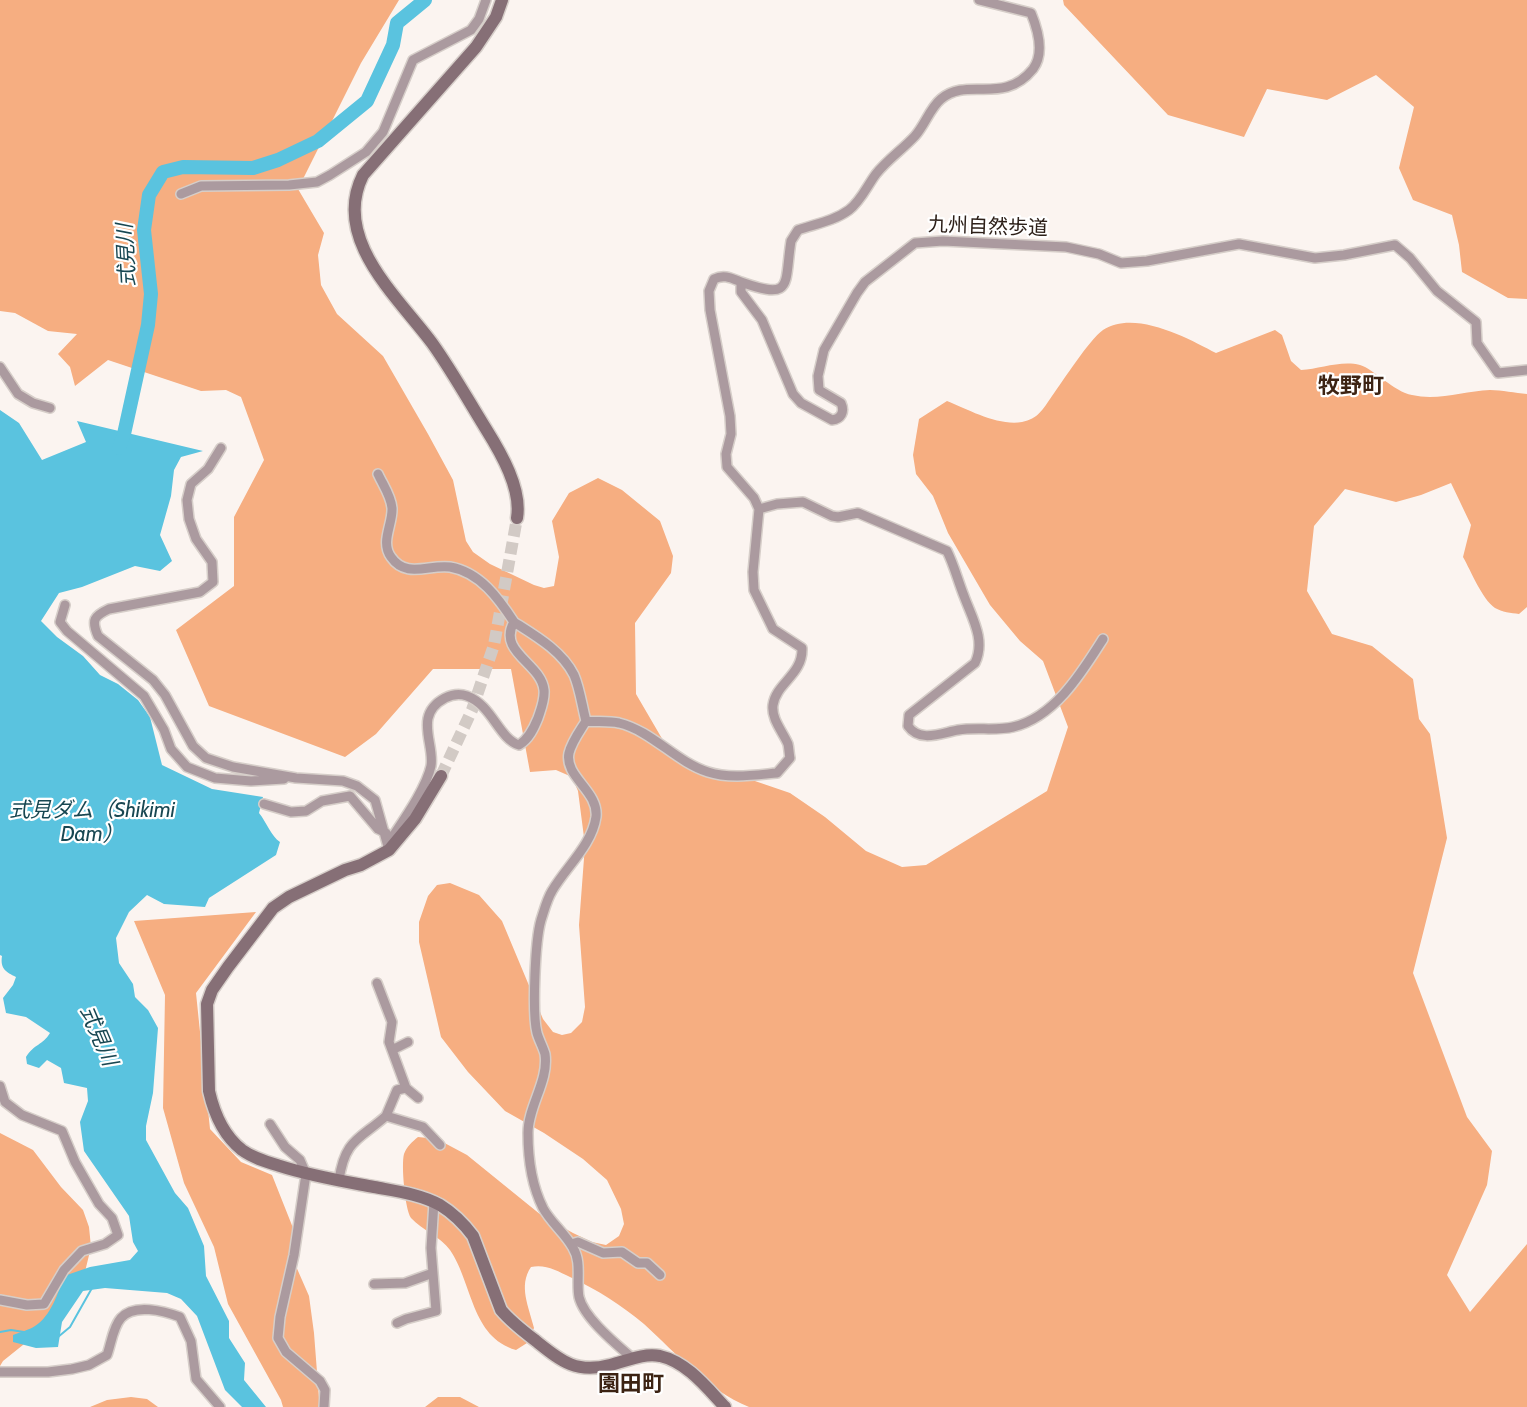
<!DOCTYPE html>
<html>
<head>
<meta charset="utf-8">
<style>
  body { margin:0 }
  canvas { display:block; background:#fbf4f0 }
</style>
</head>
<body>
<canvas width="1527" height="1407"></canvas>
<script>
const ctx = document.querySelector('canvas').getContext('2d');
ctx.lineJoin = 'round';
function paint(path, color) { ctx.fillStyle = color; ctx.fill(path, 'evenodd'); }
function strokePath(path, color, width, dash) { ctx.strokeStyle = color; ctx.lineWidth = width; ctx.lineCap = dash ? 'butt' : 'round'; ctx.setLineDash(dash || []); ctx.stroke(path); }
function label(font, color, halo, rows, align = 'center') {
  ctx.font = font + ' Cabin,"Noto Sans JP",sans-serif'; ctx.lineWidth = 4.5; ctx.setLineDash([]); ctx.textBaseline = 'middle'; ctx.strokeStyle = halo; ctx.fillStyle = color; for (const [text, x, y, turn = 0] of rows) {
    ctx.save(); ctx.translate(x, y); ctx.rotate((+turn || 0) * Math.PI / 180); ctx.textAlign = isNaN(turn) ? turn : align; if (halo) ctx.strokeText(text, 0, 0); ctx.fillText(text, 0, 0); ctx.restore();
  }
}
paint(new Path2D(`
  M0,0H399L361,63L298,189L324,233L318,255L321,285L337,314L383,356L428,434L453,480L466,541L473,552L490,564L534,585L544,588L554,586L559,557L552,521L569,493L598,478L622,490L660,521L673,556L671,573L635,623L636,694L664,742L717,779L752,780L790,793L825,817L866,851L902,867L926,865L1047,791L1068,727L1043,661L1020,641L990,605L948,533L933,496L916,474L913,455L919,419L947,401C969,410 998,426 1022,422C1038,419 1043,409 1052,396C1063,381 1089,340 1103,330C1134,309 1188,338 1216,353L1275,330L1282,335L1291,361L1301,370C1320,369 1341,360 1360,365C1374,369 1394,392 1412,395C1438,401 1464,391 1490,390C1502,390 1515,393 1527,394V607L1519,614C1511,613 1502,612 1495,608C1482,599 1471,571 1463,557L1471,525L1451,483L1421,495L1396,502L1345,489L1314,526L1307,591L1332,634L1372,646L1413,679L1419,719L1430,734L1447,838L1413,973L1467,1117L1492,1151L1487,1185L1447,1275L1470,1312L1527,1244V1407H749C707,1390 677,1354 644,1324C621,1305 598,1290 570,1277C557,1271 546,1264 531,1267C518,1286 529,1307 534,1328L527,1343L516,1350C471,1337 473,1284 450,1250C441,1237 422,1230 411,1218C405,1210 401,1164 404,1154C407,1146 412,1142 418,1137L437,1139L467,1155L541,1215L573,1233L592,1242L606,1245L619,1236L624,1224L621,1209L607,1180L583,1159L544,1133L505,1111L468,1072L441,1037L419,942V922L428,896L437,885L450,883L479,895L502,921L543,1019L553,1032L562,1035L571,1033L582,1022L585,1007L579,925L585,845L578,791L572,777L556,770L530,772L511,669H433L376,734L345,757L209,706L176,630L234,586V517L264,460L241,397L226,390L201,391L108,360L75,386L70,367L58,354L77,334L48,331L15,313L0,311Z
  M1063,0H1527V299L1508,298L1462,272L1459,245L1452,215L1413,200L1399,168L1414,107L1376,75L1327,100L1267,89L1244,137L1168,115L1064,5Z
  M256,912L196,993L210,1129L241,1162L272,1175L295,1233V1264L309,1296L314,1333L319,1398L324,1407H283L281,1400L228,1304L214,1247L184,1183L163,1108L165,995L134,921Z
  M0,1133L33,1150L61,1187L83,1210L89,1227L91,1247L82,1284L64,1312L3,1361L0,1366Z
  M131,1397L147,1399L158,1407H90L107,1400Z
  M438,1397H460L479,1407H425Z`), '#f6ae81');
paint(new Path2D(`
  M0,410L19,423L42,460L86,442L77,421L203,451L181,457L174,470L171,496L160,535L172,561L160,571L135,566L82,587L59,593L41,621L57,637L83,656L100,675L118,684L138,700L150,717L162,765L212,789L263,797L259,813C267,823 271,836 280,842L276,855L209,898L205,907L164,904L147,895L129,912L116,938L119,963L133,984L135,997L148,1010L158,1028L153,1093L146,1126V1140L175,1193L188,1208L204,1246L206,1276L229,1321V1338L245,1363L244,1380L266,1407H242L225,1390L197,1316L181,1299L167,1293L105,1288L83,1291L62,1322L58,1347L36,1348L13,1342V1335C20,1332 29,1330 35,1326C51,1316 58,1293 64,1276L90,1267L130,1260L138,1251L133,1242L129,1216L84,1151L80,1122L88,1101L87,1088L64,1083L61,1068L47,1060L39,1068L27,1064L26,1057C34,1044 43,1045 50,1033L26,1017L6,1013L3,998L13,985L16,977C6,972 0,969 2,956L0,955Z`), '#5ac3df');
strokePath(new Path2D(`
  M0,1332L11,1330L24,1332
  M58,1337L70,1327L92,1288`), '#5ac3df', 2);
strokePath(new Path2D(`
  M119,448L124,434L148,325L151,294L144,230L149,195L163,172L183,167L253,168L278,160L318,141L367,101L393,45L397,23L425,0`), '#5ac3df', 14);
strokePath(new Path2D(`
  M441,776L472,710L494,645L517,518`), '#d2cac5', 12, [12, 6]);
const street = new Path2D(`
  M181,194L201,186L289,185L317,182L330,175L366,152L383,132L413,60L471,30L479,19L486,0
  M741,282C794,301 784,285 791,241L798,230C815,224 834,221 849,210C861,201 867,186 876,174C887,160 903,149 915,136C925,125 930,108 941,99C968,76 1003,106 1033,69C1045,53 1038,30 1031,13L979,0
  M0,367L18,394L33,403L50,408
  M221,448L208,469L191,484L187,500L189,519L196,539L212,562L213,582L200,592L109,609C94,616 91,620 98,636L153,680L165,695L193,746L206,758L233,767L296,778L343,781L357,786L375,800L389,850
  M378,474C383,485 391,496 392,508C393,524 380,542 391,557C406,579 429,564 450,567C480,572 499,599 514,622
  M759,509L777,504L803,502L832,516L838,517L858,513L947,551C954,565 958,581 964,596C972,618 986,640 975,663L909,715L908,726C920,743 941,733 958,730C976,727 996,731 1013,727C1055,717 1082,672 1103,639
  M65,605L60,622L67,631L144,696L164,730L171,749L187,767L215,778L251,781L284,779
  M586,721C597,722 609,721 619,723C652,731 676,762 708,772C729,779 755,775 777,773L790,758C789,754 789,748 788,744C783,732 771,719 773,705C776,683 803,675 802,648L773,629L754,590L753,572L759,509L754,498L727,467L726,454L731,434L730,416L710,310L709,291L714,279C724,274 731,278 741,282V292L762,320L793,394L801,403L832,420C841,419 845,412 841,403L819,390L818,376L824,350L857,293L865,282L915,243L943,241L1066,247L1099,254L1121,263L1147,261L1239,244L1315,258L1344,255L1395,245L1410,258L1437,291L1476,322L1477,343L1498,373L1527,370
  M586,721C580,731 572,741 569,753C564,777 599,791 596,817C592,845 566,867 552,891C547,899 544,911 541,920C535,941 532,1013 537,1033C539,1040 543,1047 545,1054C549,1081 528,1106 528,1133C528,1157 532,1186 543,1208C551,1223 565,1233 573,1248C582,1262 576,1281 579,1297C584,1318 616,1344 632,1358
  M264,804L291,812L306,811L322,801L350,796L378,829L386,833
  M389,842C402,822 426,789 431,766C435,744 413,715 445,698C451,695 459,693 467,696C492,705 499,739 519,745C529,739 534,728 538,718C541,709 545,700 544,690C541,663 497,652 514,622C536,636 562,651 574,675C580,689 582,706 586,721
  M377,983L392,1022L389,1042L406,1088
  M392,1050L408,1042
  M0,1086L5,1102L22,1115L62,1131L75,1162L99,1204L112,1218L118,1235L105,1244L82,1251L64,1270L44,1304L27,1305L0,1300
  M386,1116L397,1090L406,1088L418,1098
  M270,1124L285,1147L300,1160L306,1174L294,1255L280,1317L278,1338L286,1352L320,1381L325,1390L324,1407
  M339,1180C345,1139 359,1140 386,1116L423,1127L440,1145
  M571,1244L578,1242L603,1253L622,1252L638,1263H647L660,1275
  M374,1284L405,1283L433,1273
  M397,1323L406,1319L436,1311L431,1248L434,1202
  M0,1372H48L72,1369L89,1365L107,1355C111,1344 113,1327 121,1318C134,1303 164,1311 180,1317L191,1341L196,1379L220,1407`);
const secondary = new Path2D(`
  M502,0L496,17L476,47L363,175C331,239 398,297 432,343C452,371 468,400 486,429C501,453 522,489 517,518
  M441,776L415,819L389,850L361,865L345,870L289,897L273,908L228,967L212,990L207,1004L209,1091C214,1113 224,1136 242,1150C253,1158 267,1162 280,1166C311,1176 342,1181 374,1187C395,1191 420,1194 440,1205C453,1213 464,1224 473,1236L501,1310C511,1322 523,1331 536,1341C561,1361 576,1374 610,1365C627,1361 642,1353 660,1356C687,1362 707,1388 725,1407`);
strokePath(street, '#d6cec9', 12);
strokePath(secondary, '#d6cec9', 15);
strokePath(street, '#ab9a9f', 9);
strokePath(secondary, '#866f76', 12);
label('20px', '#2d2019', '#fff', [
  ["九州自然歩道",988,227,2]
]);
label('italic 21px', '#184752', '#fff', [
  ["式見川",127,255,-93],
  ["式見ダム（Shikimi",92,811],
  ["Dam）",92,835],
  ["式見川",98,1036,67]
]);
label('bold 22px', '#3c2313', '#fff', [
  ["牧野町",1351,387],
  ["園田町",631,1385]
]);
</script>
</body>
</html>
